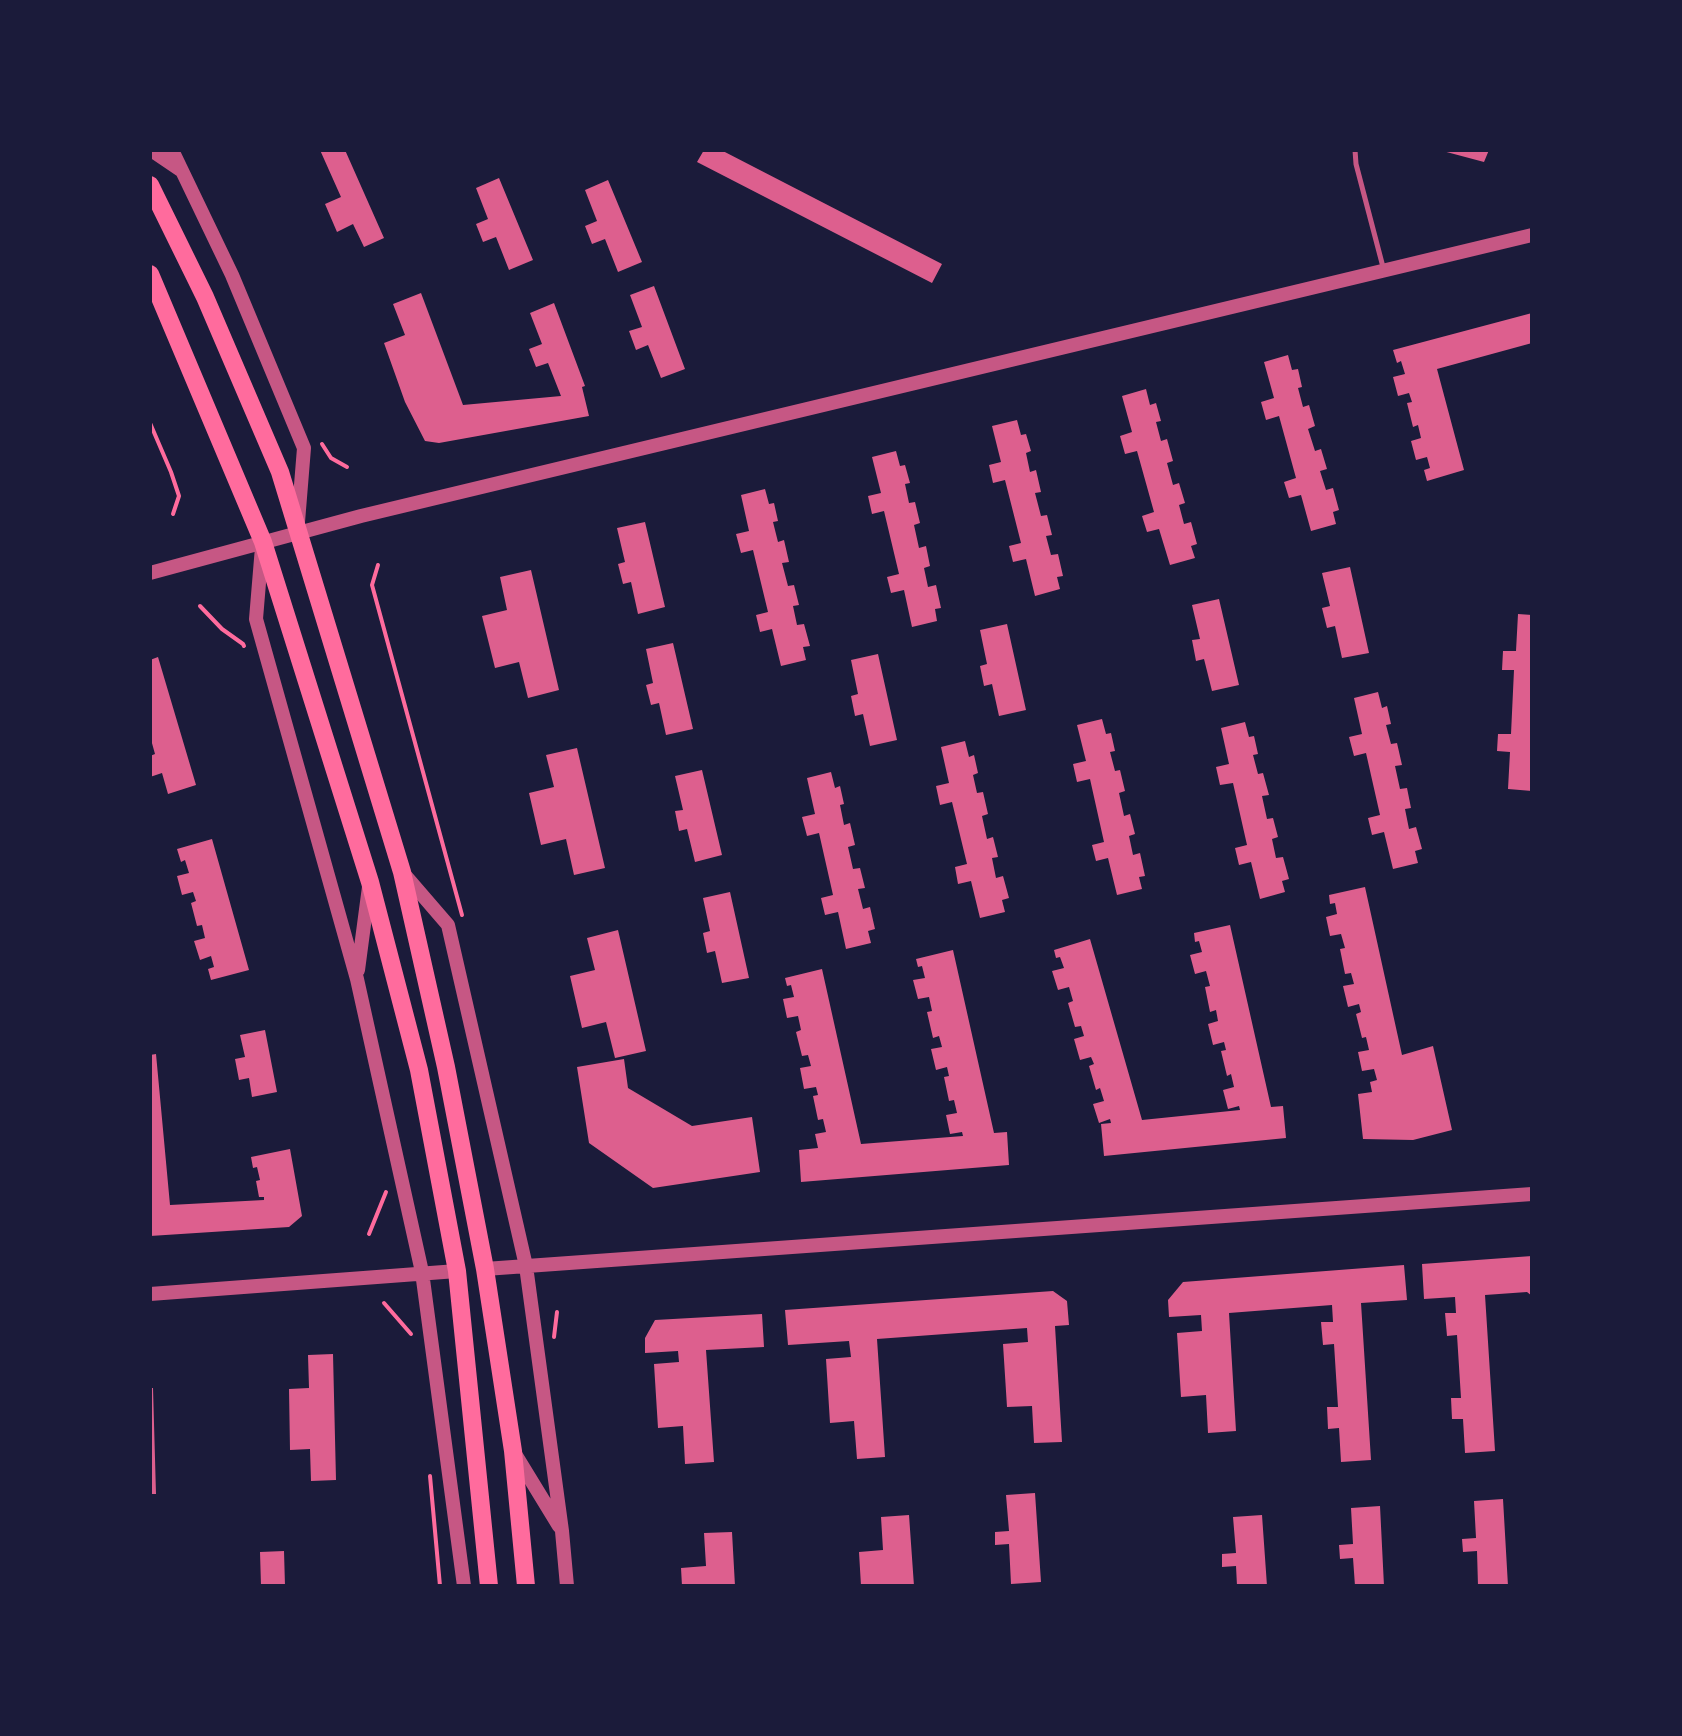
<!DOCTYPE html>
<html>
<head>
<meta charset="utf-8">
<style>
  body { margin:0 }
  #map { position:relative; width:1682px; height:1736px; overflow:hidden; background:#1b1b3a; font-family:Arial,sans-serif }
  canvas { display:block }
  .frame { position:absolute; inset:0; border:152px solid #1b1b3a; pointer-events:none }
</style>
</head>
<body>
<div id="map">
<canvas width="1682" height="1736"></canvas>
<div class="frame"></div>
</div>
<script>
const ctx = document.querySelector('canvas').getContext('2d');
ctx.lineJoin = 'round';
function paint(path, color) { ctx.fillStyle = color; ctx.fill(path, 'evenodd'); }
function strokePath(path, color, width, dash) { ctx.strokeStyle = color; ctx.lineWidth = width; ctx.lineCap = dash ? 'butt' : 'round'; ctx.setLineDash(dash || []); ctx.stroke(path); }
paint(new Path2D(`
  M320,150H345L384,238L364,247L353,224L337,232L325,204L341,197Z
  M704,150H721L942,264L932,283L697,162Z
  M1439,150H1489L1484,162Z
  M499,178L533,260L509,270L496,237L483,242L476,224L488,219L476,188Z
  M608,180L642,262L618,272L605,239L592,244L585,226L597,221L585,190Z
  M654,286L685,369L661,378L648,345L636,350L629,331L642,327L630,295Z
  M421,293L463,405L561,396L548,363L536,367L529,349L542,344L530,313L554,303L585,386L582,387L589,416L439,443L425,441L405,402L384,343L405,335L393,304Z
  M1532,313V343L1437,369L1464,470L1427,481L1424,470L1430,468L1427,457L1416,460L1411,441L1421,438L1418,425L1413,427L1407,403L1412,402L1409,393L1398,396L1393,377L1405,374L1401,361L1397,363L1393,350Z
  M1288,355L1292,370L1298,369L1302,387L1298,388L1303,407L1309,405L1315,426L1308,429L1315,451L1321,449L1327,469L1320,471L1326,490L1333,488L1339,510L1333,512L1336,524L1311,531L1301,495L1289,498L1284,482L1296,478L1279,416L1266,420L1261,402L1274,398L1264,362Z
  M1146,389L1150,405L1156,403L1161,421L1156,422L1161,441L1167,439L1173,461L1167,463L1173,485L1179,483L1185,503L1179,505L1184,524L1191,522L1197,544L1191,546L1195,558L1170,565L1159,529L1147,532L1142,516L1154,512L1137,451L1125,454L1120,436L1132,432L1122,396Z
  M1017,420L1021,435L1026,434L1031,451L1026,453L1030,472L1036,470L1041,492L1035,493L1041,516L1047,515L1052,535L1046,536L1051,555L1058,554L1063,576L1057,577L1060,589L1035,596L1026,559L1013,562L1009,546L1021,543L1005,480L993,483L989,465L1001,462L992,426Z
  M896,451L900,466L905,465L910,483L905,484L909,503L915,502L920,523L914,525L919,548L926,546L930,566L924,568L928,587L936,585L941,608L935,609L937,621L912,627L904,590L891,593L887,577L899,574L884,511L872,514L868,496L881,493L872,457Z
  M765,489L769,504L774,503L778,521L773,522L778,542L784,540L789,562L782,563L788,586L794,585L799,605L793,606L797,625L804,624L810,646L803,647L806,660L781,666L772,629L760,632L756,615L768,612L753,550L741,553L736,534L749,531L741,495Z
  M645,522L665,607L638,614L631,582L623,584L618,564L625,562L617,528Z
  M1350,567L1369,653L1342,658L1335,626L1327,628L1322,608L1330,606L1322,573Z
  M531,570L559,690L528,698L519,662L495,668L482,616L507,610L500,577Z
  M1219,599L1239,685L1212,691L1204,659L1196,661L1192,640L1200,639L1192,605Z
  M1518,614L1532,615V791L1508,789L1510,752L1497,751L1498,734H1511L1514,670H1502L1503,651H1516Z
  M1007,624L1026,710L999,716L992,684L984,686L980,666L987,664L980,630Z
  M673,643L693,729L666,735L659,703L651,705L646,685L653,683L646,649Z
  M878,654L897,740L870,746L863,714L855,716L851,696L858,694L851,660Z
  M158,657L196,785L168,794L162,773L150,777V756L155,754L150,736V660Z
  M1378,692L1382,708L1387,706L1391,724L1386,725L1391,744L1397,743L1402,765L1395,766L1400,789L1407,788L1411,808L1405,809L1409,829L1416,827L1422,849L1415,851L1418,863L1393,869L1384,832L1372,835L1368,818L1380,815L1366,753L1354,756L1349,737L1362,734L1354,698Z
  M1102,719L1106,734L1111,733L1115,751L1110,752L1115,771L1120,770L1125,791L1119,793L1124,816L1130,814L1135,834L1129,836L1133,855L1140,853L1145,876L1139,877L1142,889L1117,895L1108,858L1096,861L1092,845L1104,842L1090,779L1077,782L1073,764L1086,761L1077,725Z
  M1245,722L1249,737L1254,736L1258,754L1253,755L1258,774L1263,773L1269,795L1262,796L1267,819L1273,818L1278,837L1272,839L1276,858L1283,857L1289,879L1282,881L1285,892L1260,899L1251,862L1239,865L1235,848L1247,845L1233,783L1220,785L1216,767L1229,764L1221,728Z
  M965,741L969,757L974,755L978,773L973,775L977,793L983,792L988,814L982,816L987,839L993,837L998,857L992,858L996,878L1003,876L1009,898L1002,900L1005,912L980,918L971,881L958,884L955,867L967,864L952,802L940,805L936,786L949,783L941,747Z
  M577,748L605,868L574,875L566,839L541,845L529,793L554,787L546,755Z
  M702,770L722,855L695,862L687,829L679,831L675,811L683,810L675,776Z
  M831,772L835,788L840,786L844,804L840,805L844,825L850,823L855,845L848,847L853,869L860,868L865,888L858,889L863,909L870,907L875,929L868,931L871,943L846,949L838,912L825,915L821,898L833,895L819,833L807,836L802,817L815,814L807,778Z
  M212,839L249,970L211,980L208,969L214,967L211,956L200,960L194,941L205,938L202,925L197,926L191,903L196,901L193,892L182,895L177,876L189,873L185,860L181,862L177,849Z
  M1365,887L1402,1055L1433,1046L1452,1130L1413,1140L1363,1139L1358,1094L1372,1092L1370,1082L1377,1080L1374,1069L1362,1071L1358,1052L1369,1050L1366,1037L1362,1038L1356,1014L1361,1012L1359,1004L1348,1007L1343,986L1354,984L1351,973L1345,974L1340,949L1345,948L1341,934L1330,936L1326,917L1337,914L1335,903L1330,904L1329,895Z
  M730,892L749,978L722,983L715,951L707,953L703,933L710,931L703,898Z
  M1230,925L1271,1107L1283,1106L1286,1138L1104,1156L1101,1124L1111,1123L1110,1119L1099,1123L1093,1104L1104,1101L1100,1088L1096,1090L1089,1066L1094,1064L1091,1057L1080,1060L1074,1039L1084,1036L1081,1026L1075,1027L1068,1003L1073,1001L1069,987L1058,990L1052,971L1064,968L1060,957L1056,958L1054,950L1090,939L1142,1120L1240,1110L1239,1106L1228,1109L1223,1090L1234,1087L1231,1074L1227,1076L1221,1051L1226,1050L1224,1042L1213,1045L1208,1024L1218,1021L1216,1010L1210,1012L1205,987L1210,986L1206,971L1195,974L1190,955L1202,952L1199,941L1195,942L1194,933Z
  M618,930L646,1051L615,1058L606,1022L582,1028L570,976L595,970L587,938Z
  M953,950L994,1133L1007,1132L1009,1165L801,1182L799,1150L818,1148L815,1134L826,1132L823,1119L818,1120L813,1096L818,1095L816,1087L804,1089L800,1068L811,1066L808,1055L802,1056L796,1032L801,1030L798,1016L787,1018L783,999L794,997L791,985L787,986L785,978L822,969L861,1144L963,1136L962,1132L950,1134L946,1115L957,1113L954,1100L949,1101L944,1077L949,1076L947,1067L936,1070L931,1049L942,1047L939,1036L933,1038L927,1012L932,1011L929,997L918,999L913,980L925,978L922,966L918,967L916,959Z
  M265,1030L277,1092L252,1097L249,1078L239,1080L235,1059L245,1057L240,1035Z
  M156,1054L170,1205L264,1200V1197H259L256,1181L260,1180L257,1167L253,1168L251,1157L290,1149L302,1216L289,1227L150,1236V1055Z
  M624,1059L628,1088L692,1126L752,1117L760,1172L653,1188L589,1143L577,1067Z
  M1532,1256V1296L1527,1292L1485,1295L1495,1451L1465,1453L1463,1419H1452L1451,1398H1461L1457,1335L1447,1336L1445,1313H1456L1455,1297L1424,1299L1422,1264Z
  M1404,1265L1407,1300L1361,1303L1371,1460L1341,1462L1339,1428L1328,1429L1327,1407H1338L1334,1344L1323,1345L1321,1322H1333L1332,1305L1229,1313L1236,1431L1208,1433L1206,1395L1181,1397L1177,1333L1202,1331L1201,1315L1169,1317L1168,1300L1183,1282Z
  M1053,1291L1067,1301L1069,1325L1055,1326L1062,1442L1034,1443L1032,1406L1007,1407L1003,1344L1028,1342L1027,1328L877,1339L885,1457L857,1459L854,1421L830,1423L826,1359L851,1357L849,1341L788,1345L785,1310Z
  M762,1314L764,1347L706,1350L714,1462L685,1464L683,1426L658,1428L654,1364L679,1362L678,1351L645,1353V1338L655,1320Z
  M333,1354L336,1480L311,1481L310,1449L290,1450L289,1389L309,1388L308,1355Z
  M150,1388H153L156,1494H150Z
  M1035,1493L1041,1582L1011,1584L1009,1544L995,1545V1532L1009,1531L1006,1495Z
  M1503,1499L1508,1586H1478L1477,1551L1463,1552L1462,1539L1476,1538L1474,1501Z
  M1380,1506L1384,1586H1355L1353,1558L1340,1559L1339,1545L1353,1544L1351,1508Z
  M909,1515L914,1586H861L859,1552L883,1550L881,1517Z
  M1262,1515L1267,1586H1237L1236,1566L1222,1567V1554L1236,1553L1233,1517Z
  M732,1532L735,1586H682L681,1568L706,1566L704,1533Z
  M284,1551L285,1586H261L260,1552Z`), '#dd5f8e');
strokePath(new Path2D(`
  M150,423L171,472L179,496L173,514
  M322,444L331,458L347,467
  M378,565L372,585L462,915
  M200,606L222,629L243,644L244,646
  M369,1234L386,1192
  M384,1303L411,1334
  M554,1337L557,1312
  M430,1476L440,1586`), '#ff6b9d', 4);
strokePath(new Path2D(`
  M1355,150L1356,164L1383,267`), '#c65784', 5);
strokePath(new Path2D(`
  M151,150L182,171
  M172,150L232,275L304,448L298,522
  M262,547L256,619L357,979L422,1272L464,1586
  M150,573L361,516L1532,235
  M404,874L448,925L526,1266L562,1531L567,1586
  M358,970L369,887
  M485,1269L1532,1194
  M150,1294L457,1271
  M515,1454L559,1526`), '#c65784', 14);
strokePath(new Path2D(`
  M150,185L205,297L280,472L402,872L446,1067L485,1269L513,1451L526,1586
  M150,274L263,542L370,882L419,1070L457,1271L489,1586`), '#ff6b9d', 18);
</script>
</body>
</html>
